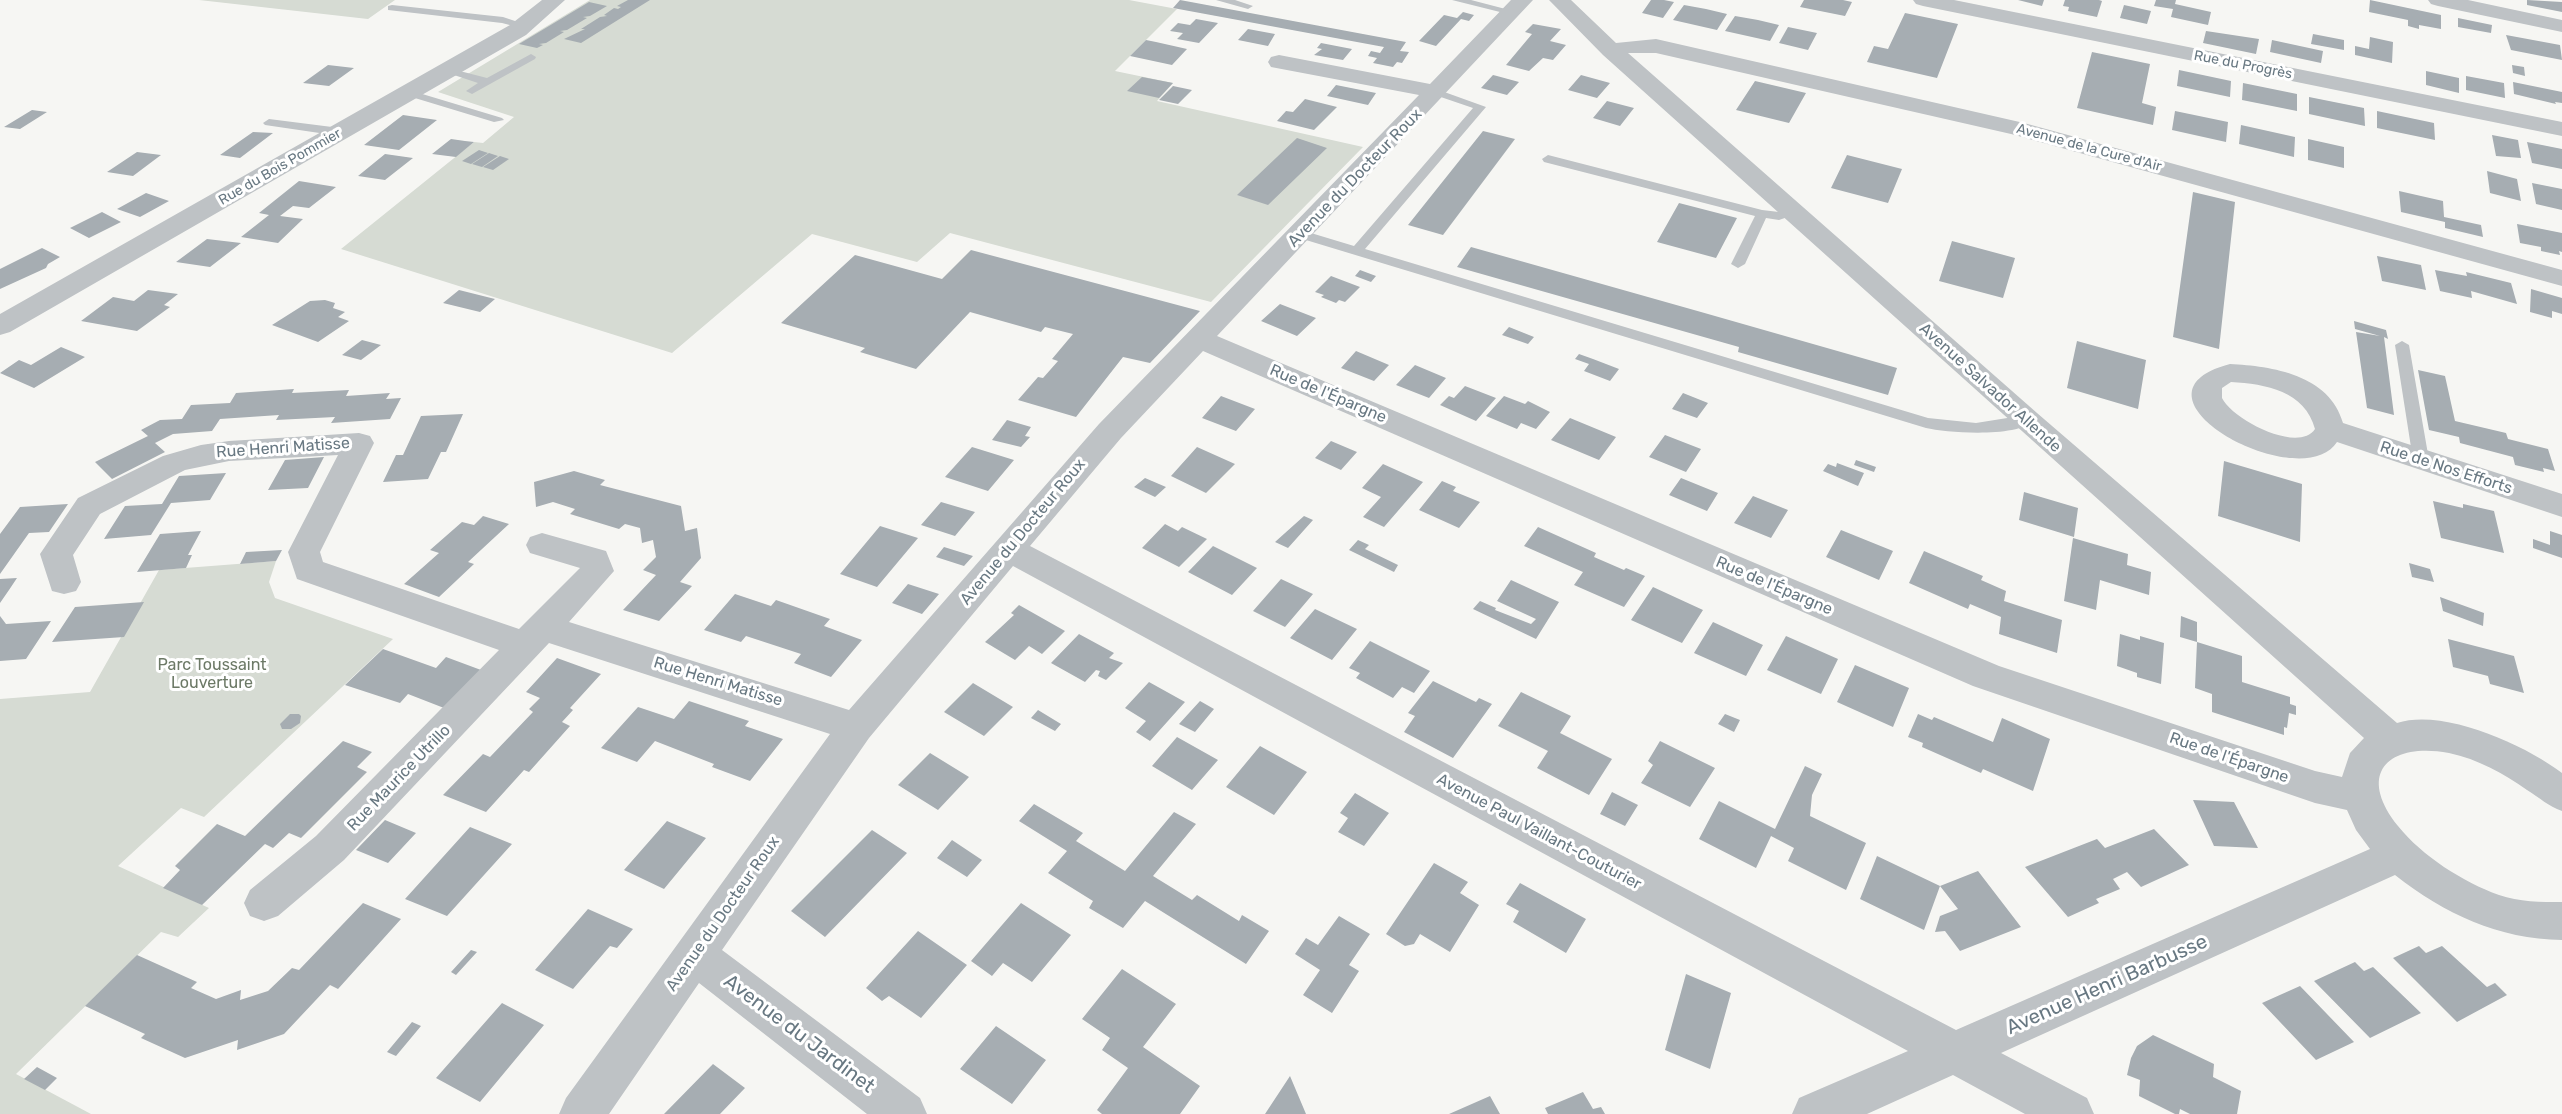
<!DOCTYPE html>
<html>
<head>
<meta charset="utf-8">
<style>
  body { margin:0 }
  canvas { display:block; background:#f6f6f3 }
</style>
</head>
<body>
<canvas width="2562" height="1114"></canvas>
<script>
const ctx = document.querySelector('canvas').getContext('2d');
ctx.lineJoin = 'round';
function paint(path, color) { ctx.fillStyle = color; ctx.fill(path, 'evenodd'); }
function label(font, color, halo, rows, align = 'center') {
  ctx.font = font + ' Rubik,sans-serif'; ctx.lineWidth = 6; ctx.setLineDash([]); ctx.textBaseline = 'middle'; ctx.strokeStyle = halo; ctx.fillStyle = color; for (const [text, x, y, turn = 0] of rows) {
    ctx.save(); ctx.translate(x, y); ctx.rotate((+turn || 0) * Math.PI / 180); ctx.textAlign = isNaN(turn) ? turn : align; if (halo) ctx.strokeText(text, 0, 0); ctx.fillText(text, 0, 0); ctx.restore();
  }
}
paint(new Path2D(`
  M199,0H395L368,19Z
  M590,0H1129L1177,9L1115,71L1173,83L1157,101L1363,147L1211,302L950,233L917,262L812,234L672,353L341,249L474,142L483,143L514,117L438,92Z
  M276,561L269,582L275,598L393,639L204,817L181,808L118,866L209,908L178,937L161,932L16,1074L91,1114H0V699L90,692L159,570Z`), '#d6dbd3');
paint(new Path2D(`
  M628,0H650L581,43L564,39L585,29H581L600,17L607,16L604,15L614,8L618,9L621,7L617,6Z
  M1180,0L1406,42L1400,51L1409,52L1402,63L1397,62L1393,67L1373,63L1377,58L1368,56L1371,51L1380,53L1384,47L1173,8Z
  M1651,0H1664L1674,2L1663,18L1642,13Z
  M1804,0H1843L1852,2L1845,16L1800,7Z
  M2018,0H2044L2042,6Z
  M2065,0H2099L2102,1L2097,17L2068,11L2069,7L2063,6Z
  M2156,0H2176L2175,4L2211,12L2208,25L2171,17L2173,9L2154,6Z
  M2370,0L2441,15V29L2419,25V29L2408,26V20L2369,12Z
  M2527,0L2562,2V12L2527,5Z
  M589,2L607,6L590,16L583,17L587,18L567,30L560,31L564,32L546,43L539,44L543,45L537,48L519,44Z
  M1684,5L1706,9L1727,14L1717,30L1673,20Z
  M2124,5L2151,11L2147,24L2120,18Z
  M1463,12L1474,15L1469,21L1461,19L1436,46L1419,41L1444,15L1457,18Z
  M1905,13L1958,24L1937,78L1867,62L1874,46L1888,49Z
  M1735,16L1758,20L1779,25L1770,41L1725,31Z
  M2458,18L2492,25L2491,33L2458,27Z
  M1196,19L1218,23L1199,43L1177,39L1183,33L1170,31L1178,23L1190,25Z
  M1533,24L1561,29L1550,41L1566,45L1553,60L1543,58L1529,71L1506,65L1532,34L1525,32Z
  M1788,27L1817,33L1808,50L1779,43Z
  M1248,29L1275,34L1268,46L1238,40Z
  M2206,31L2259,39L2256,54L2203,43Z
  M2313,34L2344,40V50L2311,44Z
  M2506,35L2560,45L2562,60L2511,50Z
  M2370,37L2393,42L2392,63L2355,55V46L2369,49Z
  M1146,40L1156,42L1187,49L1172,65L1130,56Z
  M2272,40L2323,51L2321,63L2270,52Z
  M1321,43L1352,49L1343,60L1314,55L1322,49L1317,48Z
  M2092,52L2150,64L2142,103L2156,107L2153,125L2077,108Z
  M328,65L354,68L329,86L303,83Z
  M2512,65L2524,67L2525,76L2513,73Z
  M2179,70L2231,81L2230,97L2177,86Z
  M2426,71L2459,78V93L2426,85Z
  M1493,75L1497,76L1519,82L1507,95L1481,88Z
  M1581,75L1610,83L1597,98L1568,90Z
  M2466,76L2504,83L2505,98L2466,90Z
  M1142,77L1173,83L1159,98L1127,91Z
  M1755,81L1806,93L1789,123L1736,110Z
  M2513,82L2562,92V103L2555,102L2556,104L2514,94Z
  M2243,83L2297,94V111L2242,100Z
  M1336,85L1376,93L1368,105L1327,96Z
  M1173,86L1192,90L1178,104L1159,100Z
  M2309,97L2364,108L2365,126L2309,114Z
  M1305,99L1337,107L1314,130L1277,121L1286,111L1293,112Z
  M1607,101L1634,108L1620,126L1593,118Z
  M32,110L47,112L20,129L4,127Z
  M2175,111L2228,122L2226,142L2172,130Z
  M2377,111L2434,123L2435,140L2377,128Z
  M403,115L437,120L399,150L364,145Z
  M2241,125L2295,137L2294,157L2239,144Z
  M1483,131L1515,139L1443,235L1408,225Z
  M253,132L273,133L240,158L220,155Z
  M2492,135L2518,140L2521,158L2496,156Z
  M1297,138L1327,148L1268,205L1237,195Z
  M451,139L465,141L474,142L456,157L432,154Z
  M2308,139L2344,147V168L2308,160Z
  M2527,142L2562,149V169L2532,163Z
  M479,150L488,153L471,164L462,161Z
  M137,152L161,155L133,176L107,172Z
  M489,153L498,156L482,167L472,164Z
  M385,154L413,158L385,180L358,176Z
  M1847,155L1902,169L1888,203L1831,188Z
  M500,156L509,159L493,170L483,167Z
  M2487,171L2517,179L2521,201L2490,193Z
  M299,181L336,187L309,208L293,206L280,216L303,219L278,243L241,237L269,215L259,213Z
  M2532,183L2562,189V210L2536,204Z
  M2399,191L2443,201L2444,217L2481,225L2483,237L2445,228V222L2401,212Z
  M2193,192L2235,202L2219,349L2173,337Z
  M146,193L169,201L140,217L117,209Z
  M1679,203L1737,218L1716,258L1657,242Z
  M102,212L121,222L89,238L70,228Z
  M2517,224L2562,233V252L2559,251L2560,255L2541,251V247L2520,243Z
  M207,239L241,243L210,267L176,262Z
  M1952,241L2015,258L2003,298L1939,281Z
  M1471,247L1701,312L1897,368L1888,395L1738,352L1739,347L1457,267Z
  M42,248L60,257L48,264L46,268L0,289V269Z
  M971,250L1125,291L1200,311L1150,363L1123,357L1076,417L1018,400L1038,377L1043,378L1058,361L1052,359L1073,334L1045,327L1041,332L970,312L916,369L860,352L865,348L781,323L855,255L942,279Z
  M2377,256L2421,265L2426,290L2382,281Z
  M1360,270L1376,276L1371,282L1355,276Z
  M2435,270L2467,276L2466,272L2511,283L2517,304L2471,291L2472,298L2440,291Z
  M1331,276L1360,287L1345,302L1339,300L1336,303L1321,297L1324,295L1315,292Z
  M2531,289L2562,298V314L2552,311V318L2530,312Z
  M148,290L178,294L164,305L170,307L137,331L81,321L113,297L134,301Z
  M459,290L495,299L480,312L443,303Z
  M325,300L335,303L333,308L345,312L338,317L349,321L318,342L272,325L310,301Z
  M1280,304L1316,318L1297,336L1261,321Z
  M2354,321L2386,330L2388,339L2384,337L2394,415L2367,408L2356,332L2380,336L2355,329Z
  M1509,327L1534,337L1528,344L1502,335Z
  M362,340L381,345L361,360L342,355Z
  M2077,341L2146,360L2138,409L2067,388Z
  M61,347L85,357L34,388L0,373L19,360L31,365Z
  M1356,351L1389,365L1374,381L1341,368Z
  M1579,354L1593,359L1619,369L1610,381L1584,371L1589,364L1575,359Z
  M1415,365L1446,378L1429,398L1396,385Z
  M2418,370L2445,376L2455,421L2506,433L2508,439L2548,449L2555,471L2543,468L2544,472L2515,465L2513,457L2460,443L2459,437L2429,430Z
  M1465,386L1496,398L1476,421L1440,405L1449,396L1454,398Z
  M294,389L292,393L349,390L346,396L390,393L386,399L401,398L390,419L331,423L335,417L276,420L279,415L220,419L212,431L173,434L155,443L165,452L112,479L95,462L148,436L141,430L160,420L182,419L191,405L230,403L236,393Z
  M1683,393L1708,403L1697,418L1672,409Z
  M1221,396L1255,409L1236,431L1202,418Z
  M1504,396L1525,404L1528,401L1550,412L1536,429L1521,423L1517,429L1486,416Z
  M463,414L446,452H441L428,479L383,482L396,455H403L421,416Z
  M1570,418L1616,437L1599,460L1551,440Z
  M1007,420L1031,427L1025,436L1030,437L1021,447L992,440Z
  M1665,435L1701,449L1686,472L1649,457Z
  M1331,441L1357,452L1341,470L1315,458Z
  M972,447L1014,460L988,491L945,477Z
  M1197,447L1235,464L1206,493L1171,476Z
  M324,457L308,488L268,490L285,460Z
  M1856,460L1876,467L1874,472L1854,465Z
  M2224,461L2302,484L2300,542L2218,516Z
  M1837,463L1864,473L1858,486L1823,471L1828,464L1836,467Z
  M1383,464L1423,482L1384,527L1363,517L1381,497L1362,488Z
  M574,471L605,480L600,485L681,506L685,531L697,528L701,558L680,582L692,586L659,621L623,610L656,575L643,570L656,557L653,540L642,543L640,528L625,524L619,529L570,514L575,509L553,502L536,507L534,482Z
  M226,473L210,500L171,503L151,535L104,539L125,506L162,504L179,476Z
  M1145,478L1166,487L1155,497L1134,487Z
  M1681,478L1718,493L1707,511L1669,495Z
  M1442,481L1456,487L1453,491L1480,502L1459,528L1419,510Z
  M2024,492L2078,508L2074,537L2019,520Z
  M1753,496L1788,510L1771,538L1734,523Z
  M2433,501L2463,508V504L2494,511L2504,553L2441,538Z
  M941,502L975,512L955,536L921,525Z
  M68,504L49,532L29,533L0,574V534L20,507Z
  M483,516L509,524L468,562L474,564L439,597L404,584L439,553L430,550L462,522L474,525Z
  M1304,516L1313,520L1288,548L1275,542Z
  M1165,524L1178,531L1182,527L1207,539L1179,567L1142,548Z
  M880,526L918,538L877,587L840,574Z
  M1538,527L1596,553L1594,557L1624,570L1626,568L1645,576L1624,607L1574,585L1583,572L1524,546Z
  M1841,530L1893,551L1879,580L1826,557Z
  M201,531L188,555H192L186,568L137,572L160,534Z
  M2550,531L2562,535V558L2533,548V539L2550,545Z
  M2073,538L2128,554L2127,565L2151,572L2149,595L2100,580L2096,610L2064,601Z
  M1358,540L1369,545L1365,549L1398,565L1394,572L1349,550Z
  M1213,546L1257,568L1232,595L1188,572Z
  M944,547L973,556L964,566L936,557Z
  M282,550L276,561L240,564L246,552Z
  M1924,551L1983,576L1981,580L2006,591L2004,601L2062,620L2057,653L1999,634L2001,617L1970,604L1968,609L1909,583Z
  M2409,563L2430,569L2434,582L2412,577Z
  M17,578L9,590L0,603V579Z
  M1281,579L1313,594L1285,627L1253,611Z
  M1511,580L1559,602L1536,639L1473,609L1480,601L1496,608L1495,610L1531,624L1536,619L1497,601Z
  M908,584L939,594L922,614L892,603Z
  M1653,587L1703,610L1682,643L1631,620Z
  M735,594L771,606L776,600L830,619L824,626L862,640L831,677L794,663L801,654L746,636L741,642L704,630Z
  M2440,597L2484,613L2483,626L2443,611Z
  M144,602L124,637L52,642L75,607Z
  M1019,605L1065,631L1042,654L1029,646L1015,660L985,642L1014,615L1011,613Z
  M1315,609L1357,629L1332,660L1290,638Z
  M0,616L6,624L51,621L26,659L0,661Z
  M2181,616L2197,622V642L2180,637Z
  M1713,622L1763,645L1746,676L1694,653Z
  M1079,634L1114,653L1109,658L1123,663L1106,680L1098,676L1100,671L1096,670L1085,682L1051,663Z
  M2120,634L2140,640V636L2164,643L2161,684L2137,677V673L2117,666Z
  M1786,636L1838,659L1821,694L1767,670Z
  M2448,639L2514,656L2524,693L2490,684L2488,676L2453,667Z
  M1370,641L1430,671L1414,693L1402,687L1393,698L1356,678L1360,673L1349,668Z
  M2197,642L2242,656V682L2290,697V704L2296,706V715L2289,713L2287,728L2284,727V735L2212,712V694L2195,688Z
  M383,649L436,668L446,657L481,670L444,708L408,694L400,703L345,685Z
  M557,658L601,674L570,708L573,710L562,722L570,726L529,772L524,770L486,812L443,795L483,754L490,757L533,712L529,709L540,698L526,692Z
  M1855,665L1909,688L1893,727L1837,702Z
  M1433,681L1476,702L1479,698L1492,704L1453,758L1404,732L1415,716L1408,713Z
  M1149,682L1185,702L1150,741L1136,732L1146,721L1125,708Z
  M973,683L1013,707L984,736L944,712Z
  M1521,692L1571,716L1560,733L1612,759L1589,795L1537,768L1548,751L1498,726Z
  M689,701L749,721L745,726L783,739L750,781L712,767L714,764L655,741L637,762L601,748L638,707L674,719Z
  M1200,701L1214,709L1195,732L1179,724Z
  M1038,710L1061,724L1055,731L1031,718Z
  M290,714H299L301,716L300,723L291,729H282L280,724Z
  M1725,714L1740,720L1734,732L1718,724Z
  M1918,714L1932,720L1934,717L1993,742L2002,718L2050,739L2033,791L1983,769L1981,773L1922,747L1923,743L1908,737Z
  M1177,737L1218,760L1192,790L1152,766Z
  M343,741L372,752L357,767L367,772L301,838L289,833L273,848L265,844L202,905L163,888L180,870L175,866L217,824L245,836Z
  M1660,741L1715,768L1690,807L1641,783L1653,765L1648,761Z
  M1260,746L1307,772L1274,815L1226,787Z
  M930,753L969,777L938,810L898,785Z
  M1805,766L1822,774L1812,795L1810,816L1866,843L1846,890L1788,861L1794,848L1771,836L1756,868L1699,839L1719,801L1775,829Z
  M1612,792L1638,805L1625,826L1600,814Z
  M1355,793L1389,813L1364,846L1338,832L1348,818L1340,813Z
  M2193,800L2234,802L2258,848L2214,846Z
  M1034,804L1083,833L1076,841L1125,871L1174,812L1196,824L1153,876L1192,900L1197,895L1239,921L1242,915L1269,931L1246,964L1145,901L1123,928L1089,908L1093,901L1048,873L1067,851L1019,821Z
  M385,820L416,833L388,863L356,850Z
  M667,821L706,838L664,889L624,870Z
  M470,827L512,844L447,916L405,899Z
  M2154,829L2189,865L2141,887L2127,872L2113,879L2120,889L2096,899L2099,903L2068,917L2025,867L2097,839L2105,848Z
  M872,830L907,853L825,937L791,911Z
  M952,840L982,860L967,877L937,858Z
  M1877,856L1940,886L1924,930L1860,899Z
  M1434,863L1468,882L1460,893L1479,905L1450,952L1420,934L1414,944L1405,946L1386,934Z
  M1978,871L2021,927L1960,951L1945,931L1935,932L1940,916L1958,909L1940,886Z
  M1520,883L1586,919L1566,953L1513,922L1519,911L1506,904Z
  M363,903L401,919L338,989L330,985L284,1034L237,1050L238,1040L185,1058L141,1038L145,1034L85,1006L137,955L197,982L191,988L216,999L241,990L240,1000L268,991L292,968L299,970Z
  M1021,903L1071,935L1032,982L1003,963L992,976L971,961Z
  M588,909L633,929L617,948L610,946L573,989L535,970Z
  M1339,916L1370,934L1349,965L1359,971L1332,1013L1303,995L1320,970L1295,954L1306,938L1318,945Z
  M918,931L967,965L921,1018L889,996L882,1001L866,988Z
  M2419,946L2426,953L2442,946L2487,987L2495,983L2507,995L2457,1022L2393,958Z
  M471,950L477,952L456,975L451,972Z
  M2355,962L2364,971L2373,967L2421,1013L2370,1038L2314,981Z
  M1122,969L1176,1004L1143,1047L1200,1086L1180,1114H1102L1097,1110L1128,1068L1102,1050L1110,1038L1082,1019Z
  M1686,974L1731,993L1710,1069L1665,1050Z
  M2300,986L2354,1042L2316,1060L2262,1003Z
  M502,1003L544,1025L480,1102L436,1078Z
  M412,1022L421,1026L396,1056L387,1052Z
  M996,1026L1046,1060L1012,1104L960,1069Z
  M2153,1035L2214,1064L2213,1077L2241,1091L2237,1114H2190L2180,1109L2179,1114H2175L2139,1096L2140,1080L2127,1075L2131,1058L2137,1046Z
  M713,1064L745,1088L720,1114H664Z
  M37,1067L57,1078L45,1090L24,1079Z
  M1290,1076L1306,1114H1265Z
  M1583,1092L1593,1109L1601,1107L1605,1114H1548L1545,1108Z
  M1490,1096L1500,1114H1449Z`), '#a6adb2');
paint(new Path2D(`
  M1216,0H1235L1253,6L1248,9Z
  M1452,0H1471L1517,12L1512,15Z
  M392,5L503,17L530,26L525,29L502,23L388,10V6Z
  M531,54L536,57L535,59L472,94L466,91L478,83L442,71L448,68L487,78Z
  M1436,89L1486,107L1365,249L1928,418L1976,423L2026,415L2033,420C2020,438 1947,433 1926,428L1296,237V231L1301,230L1354,246L1473,108L1432,94L1430,92Z
  M409,90L502,118L504,120L494,122L405,95L403,93Z
  M269,119L340,128L346,132L340,136L265,125L263,123Z
  M1548,155L1762,210L1779,212L1793,209L1799,213L1779,220L1766,218L1745,264L1738,268L1731,264L1755,216L1544,162L1542,159Z
  M2402,341L2409,345L2429,460L2421,465L2413,460L2395,345Z`), '#bec2c5');
paint(new Path2D(`
  M542,0H565L526,35L10,332L0,335V314L510,25Z
  M1511,0H1533L1217,336L1999,666L2315,771L2342,777L2350,753L2364,738L1603,55L1549,0H1571L1616,43L1656,39L2024,123L2562,270V286L2011,134L1656,53H1628L2037,413L2397,723C2444,708 2525,745 2562,773V811C2548,806 2540,798 2527,790C2504,774 2478,759 2449,753C2390,742 2355,772 2398,826C2422,856 2463,882 2499,895C2519,902 2541,902 2562,902V940C2498,939 2445,914 2395,875L2001,1053L2087,1098L2094,1114H2025L1953,1075L1867,1114H1792L1799,1098L1908,1051L1013,566L869,738L722,950L920,1098L927,1114H867L699,983L609,1114H559L566,1098L830,734L549,643L344,860L278,916L264,921L250,916L244,903L250,890L316,836L499,650L297,579L288,552L338,455L229,461L185,470L100,514L73,555L81,582L76,591L64,594L52,591L40,554L78,498L163,456L201,445L229,441L359,433L370,436L374,443L320,552L323,562L519,629L580,568L530,553L526,545L530,537L542,533L606,551L614,571L569,622L849,710L1099,424L1419,95L1271,67L1268,62L1271,57L1279,55L1430,84ZM1203,351L1973,686L2315,803L2347,810L2356,830L2370,849L1956,1030L1030,546L1121,438Z
  M1913,0H1954L2562,122V136L1923,6L1916,4Z
  M2428,0H2468L2562,20V32L2438,6L2431,4Z
  M2230,364C2272,366 2330,375 2343,423L2562,494V517L2337,442C2301,498 2112,395 2230,364ZM2231,382C2266,384 2305,391 2315,429C2298,454 2232,419 2222,398V388Z`), '#bec2c5');
label('14px', '#687882', '#fff', [
  ["Rue du Progrès",2243,65,11],
  ["Avenue de la Cure d'Air",2089,148,15],
  ["Rue du Bois Pommier",280,167,-30]
]);
label('16px', '#687882', '#fff', [
  ["Avenue du Docteur Roux",1355,178,-46],
  ["Avenue Salvador Allende",1990,388,42],
  ["Rue de l'Épargne",1328,394,23],
  ["Rue Henri Matisse",283,448,-4],
  ["Rue de Nos Efforts",2446,468,18],
  ["Avenue du Docteur Roux",1023,532,-50],
  ["Rue de l'Épargne",1774,586,23],
  ["Rue Henri Matisse",718,682,17],
  ["Rue de l'Épargne",2229,758,19],
  ["Rue Maurice Utrillo",399,778,-46],
  ["Avenue Paul Vaillant-Couturier",1539,832,28],
  ["Avenue du Docteur Roux",723,914,-55]
]);
label('16px', '#6c7966', '#fff', [
  ["Parc Toussaint",212,665],
  ["Louverture",212,683]
]);
label('20px', '#687882', '#fff', [
  ["Avenue Henri Barbusse",2107,985,-24],
  ["Avenue du Jardinet",799,1034,37]
]);
</script>
</body>
</html>
